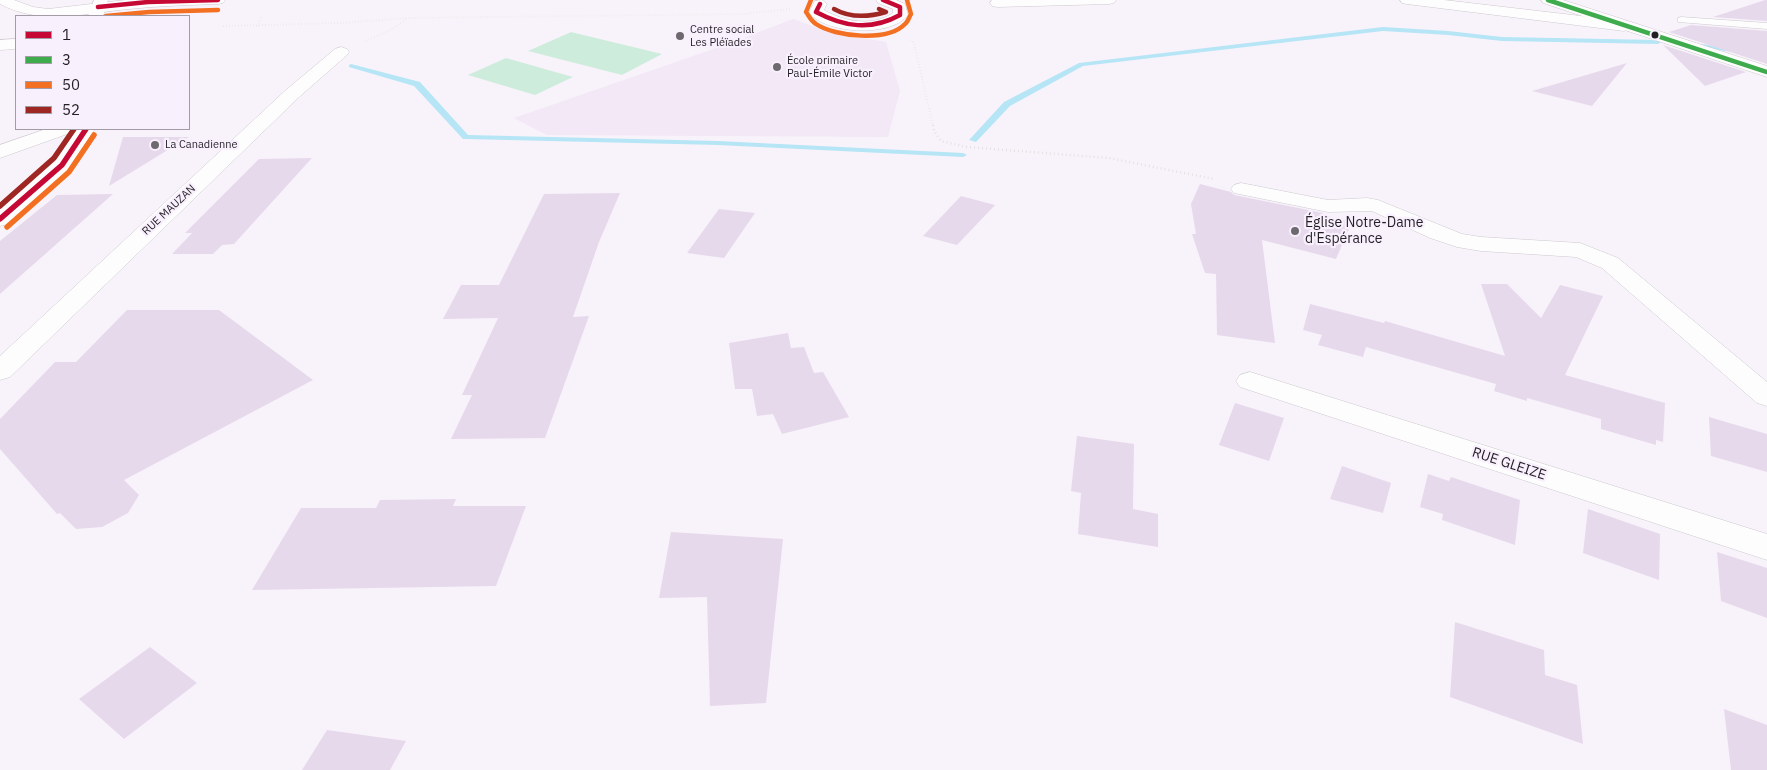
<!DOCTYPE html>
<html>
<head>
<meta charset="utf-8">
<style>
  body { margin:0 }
  #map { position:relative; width:1767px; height:770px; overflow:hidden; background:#f8f3fa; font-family:"IBM Plex Sans",sans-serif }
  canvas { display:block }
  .legend { position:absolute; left:15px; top:15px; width:175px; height:115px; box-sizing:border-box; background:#f9f0fd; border:1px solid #a39ca6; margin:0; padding:6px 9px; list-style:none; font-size:15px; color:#221f24 }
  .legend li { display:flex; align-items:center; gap:10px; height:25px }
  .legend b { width:25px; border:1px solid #a39ca6 }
</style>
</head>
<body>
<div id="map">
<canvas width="1767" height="770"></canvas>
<ul class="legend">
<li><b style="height:6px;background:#c60835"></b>1</li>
<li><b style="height:6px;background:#3eac4c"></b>3</li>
<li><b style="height:6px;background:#f37022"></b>50</li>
<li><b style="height:6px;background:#9f2723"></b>52</li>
</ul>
</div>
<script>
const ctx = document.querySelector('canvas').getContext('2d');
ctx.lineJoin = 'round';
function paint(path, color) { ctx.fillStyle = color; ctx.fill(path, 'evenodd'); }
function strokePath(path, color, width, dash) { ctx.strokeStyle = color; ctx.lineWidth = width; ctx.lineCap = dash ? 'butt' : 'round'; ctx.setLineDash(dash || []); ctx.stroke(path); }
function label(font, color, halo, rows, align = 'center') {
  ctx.font = font + ' "IBM Plex Sans",sans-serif'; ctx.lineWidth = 4.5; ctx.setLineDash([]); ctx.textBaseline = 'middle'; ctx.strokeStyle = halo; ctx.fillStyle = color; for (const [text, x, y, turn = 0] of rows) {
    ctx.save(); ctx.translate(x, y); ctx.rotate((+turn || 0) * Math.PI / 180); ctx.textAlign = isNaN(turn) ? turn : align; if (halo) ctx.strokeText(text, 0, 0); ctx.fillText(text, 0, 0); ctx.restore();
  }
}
paint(new Path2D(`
  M793,19L832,33L886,42L900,91L888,137L547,135L514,118L728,44Z`), '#f2e8f6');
paint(new Path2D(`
  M571,32L662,54L622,75L528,51Z
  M506,58L573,77L535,95L468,75Z`), '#ceecdc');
paint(new Path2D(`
  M1383,27L1448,31L1502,37L1658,40L1661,42L1658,44L1502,41L1448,35L1383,31L1083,66L1010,106L976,142L969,140L1004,102L1079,63Z
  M1701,44L1732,48L1735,50L1732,52L1699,47L1698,46Z
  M351,64L420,82L468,135L718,141L963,153L967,155L963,157L718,145L466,139H463L414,86L349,67V65Z`), '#b6e5f6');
paint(new Path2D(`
  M1765,0H1767V21L1713,17Z
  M1691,25L1767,31V64L1669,32Z
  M1663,45L1746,72L1705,86Z
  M1627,63L1592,106L1532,91Z
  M123,137H189L109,186Z
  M312,158L234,244L222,245L213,254H172L192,233H185L259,159Z
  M1200,184L1231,192L1234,195L1323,213V215L1352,222L1336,259L1262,240L1275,343L1217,335L1216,274L1205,273L1192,234H1196L1191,204Z
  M620,193L599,242L573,317L589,316L545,438L451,439L472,395H462L498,318L443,319L461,285H499L544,194Z
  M113,194L0,294V241L57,195Z
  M961,196L995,205L957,245L923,236Z
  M719,209L755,213L724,258L687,253Z
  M1481,284H1507L1541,318L1560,285L1603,296L1565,375L1665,403L1663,442L1656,440V445L1601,429V419L1527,398V401L1494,391L1496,384L1366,347L1363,357L1318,345L1322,335L1303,330L1310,304L1384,323L1385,321L1505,356Z
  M127,310H219L313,380L124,480L139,495L128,513L102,527L76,529L60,513L57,514L0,449V419L55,362H76Z
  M788,333L791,348L804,347L814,373L823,372L849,417L782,434L773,414L757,416L752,389H735L729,343Z
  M1235,403L1284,418L1269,461L1219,445Z
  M1709,417L1767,434V472L1711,456Z
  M1077,436L1134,444L1133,509L1158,514V547L1078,534L1081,493L1071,491Z
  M1342,466L1391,483L1383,513L1330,499Z
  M1428,474L1449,481L1451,477L1520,500L1515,545L1442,520L1443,514L1420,507Z
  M456,499L453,506H526L496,586L252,590L301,508H376L380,500Z
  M1588,509L1660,534L1659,580L1583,553Z
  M671,532L783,539L766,703L710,706L707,597L659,598Z
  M1717,552L1767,568V618L1721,601Z
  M1455,622L1544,650L1545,675L1577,685L1583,744L1450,697Z
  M150,647L197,683L124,739L79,699Z
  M1724,709L1767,725V770H1731Z
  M327,730L406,741L390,770H302Z`), '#e6d9ec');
const service = new Path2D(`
  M1681,17L1767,23V29L1678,22V18Z`);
const minor = new Path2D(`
  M0,0H14L33,7L48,9L126,0H225L223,3L218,4C188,5 158,6 129,9C86,13 41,26 0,4Z
  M822,0L827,4L824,10C845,22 872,27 893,13V9L878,3L876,0H896L905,4L908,15C891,38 824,34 809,12L815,1Z
  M992,0H1116L1114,3L1109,4L997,7L992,6L990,3Z
  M1400,0H1444L1624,21L1629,23L1632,26L1629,29L1624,31L1407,4L1402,3Z
  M16,39V49L0,50V40Z
  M341,47L347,49L349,52L347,55L298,98L10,377L0,380V356L286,90L335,49Z
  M46,129H72L70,133L0,158V145Z
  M1241,183L1328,200L1367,198L1378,200L1462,234L1481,237L1580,243L1618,258L1767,382V406L1757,403L1602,268L1576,257L1481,251L1457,247L1430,238L1372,211L1328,212L1234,193L1231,189L1234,185Z
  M1250,372L1767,534V560L1240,387L1236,381L1240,375Z`);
const tertiary = new Path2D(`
  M1541,0H1563L1767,66V77L1543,3Z`);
const secondary = new Path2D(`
  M94,0H108L103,16H88Z
  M77,129H95L69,169L8,224L0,226V208L55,161Z`);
strokePath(service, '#ccc8cd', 1);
strokePath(minor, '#ccc8cd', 1);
strokePath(tertiary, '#ccc8cd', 1);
strokePath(secondary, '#ccc8cd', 1);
strokePath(new Path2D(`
  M223,26L342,23L408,18L742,14L790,9
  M257,26L262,16
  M910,40L914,43L933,126
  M366,41L390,30L407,19`), '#e3e1e4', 2, [0.5, 2.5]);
strokePath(new Path2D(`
  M933,125L934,131L941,141L967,147L1109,158L1214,179`), '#e3e1e4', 2.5, [1, 3]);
paint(service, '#fefdfe');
paint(minor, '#fefdfe');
paint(tertiary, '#fefdfe');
paint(secondary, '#fefdfe');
strokePath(new Path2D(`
  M820,4L816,12C844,27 871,31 900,15V7L883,0
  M98,7L148,2L218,0`), '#c60835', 4.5);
strokePath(new Path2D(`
  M0,219L62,165L86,129`), '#c60835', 5.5);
strokePath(new Path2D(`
  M1548,0L1767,72`), '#3eac4c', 4.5);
strokePath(new Path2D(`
  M811,0L806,12C809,16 811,21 816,24C835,37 888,42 905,24C908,22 909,17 911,14L907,0
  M106,16L149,12L218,10`), '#f37022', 4.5);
strokePath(new Path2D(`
  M7,227L69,172L94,135`), '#f37022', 5.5);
strokePath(new Path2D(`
  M834,9C850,18 869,17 886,12L879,9`), '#9f2723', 4.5);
strokePath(new Path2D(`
  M0,206L54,158L74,129`), '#9f2723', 5.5);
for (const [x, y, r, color] of [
  [1655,35,4.5,"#221f24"],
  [680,36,5,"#6d696f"],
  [777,67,5,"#6d696f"],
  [155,145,5,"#6d696f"],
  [1295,231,5,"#6d696f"]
]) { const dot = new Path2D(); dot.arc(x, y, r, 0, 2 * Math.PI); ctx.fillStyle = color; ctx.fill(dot); strokePath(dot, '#f9f0fd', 2); }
label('11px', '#221f24', '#f9f0fd', [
  ["Centre social",690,30],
  ["Les Pléïades",690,43],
  ["École primaire",787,61],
  ["Paul-Émile Victor",787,74],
  ["La Canadienne",165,145]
], 'left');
label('11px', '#221f24', '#f9f0fd', [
  ["RUE MAUZAN",169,210,-43]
]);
label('14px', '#221f24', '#f9f0fd', [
  ["Église Notre-Dame",1305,223],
  ["d'Espérance",1305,239]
], 'left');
label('14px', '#221f24', '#f9f0fd', [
  ["RUE GLEIZE",1509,464,18]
]);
</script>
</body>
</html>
